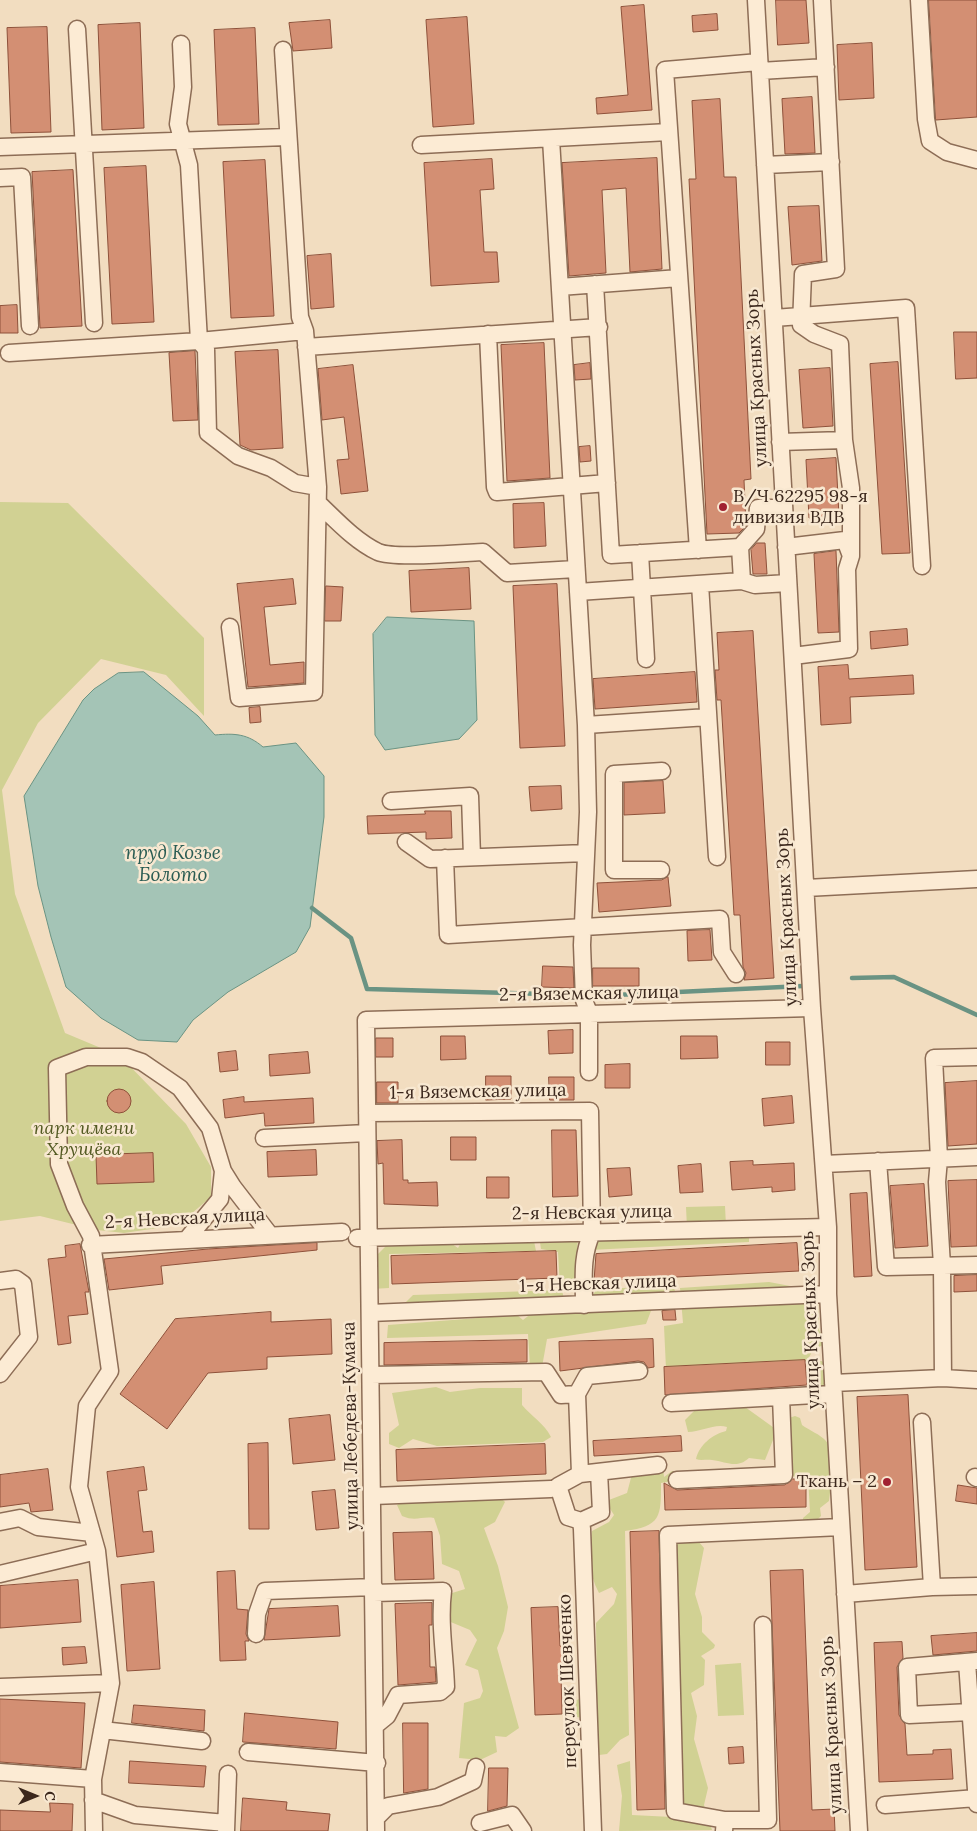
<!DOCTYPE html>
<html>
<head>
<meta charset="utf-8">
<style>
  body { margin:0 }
  #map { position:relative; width:977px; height:1831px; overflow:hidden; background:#f2ddc0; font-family:Lora,serif }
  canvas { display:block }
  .north { position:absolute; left:10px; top:1771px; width:50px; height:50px; -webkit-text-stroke:4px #f8e8d1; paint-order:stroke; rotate:90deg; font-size:14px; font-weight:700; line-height:20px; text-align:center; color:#3b271c }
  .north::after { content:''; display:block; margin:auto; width:18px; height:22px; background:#3b271c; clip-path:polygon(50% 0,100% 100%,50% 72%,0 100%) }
</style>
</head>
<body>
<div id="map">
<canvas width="977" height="1831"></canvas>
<div class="north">С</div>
</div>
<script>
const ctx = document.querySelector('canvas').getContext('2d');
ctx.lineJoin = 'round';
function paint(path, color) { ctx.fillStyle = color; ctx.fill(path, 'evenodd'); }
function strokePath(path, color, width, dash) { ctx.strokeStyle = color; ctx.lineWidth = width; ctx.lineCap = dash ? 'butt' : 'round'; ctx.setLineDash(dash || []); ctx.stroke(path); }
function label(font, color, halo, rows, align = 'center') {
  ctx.font = font + ' Lora,serif'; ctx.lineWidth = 5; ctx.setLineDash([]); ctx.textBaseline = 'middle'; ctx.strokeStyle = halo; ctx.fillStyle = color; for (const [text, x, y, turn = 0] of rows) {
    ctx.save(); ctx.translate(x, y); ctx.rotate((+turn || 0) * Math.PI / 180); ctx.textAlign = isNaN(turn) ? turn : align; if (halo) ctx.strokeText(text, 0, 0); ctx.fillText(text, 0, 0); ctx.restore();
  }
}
paint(new Path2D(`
  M0,502L68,503L204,638V716L166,675L101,659L38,723L2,790L15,894L65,1033L120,1056L186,1124L211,1167V1197L178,1225L124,1233L97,1230L40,1216L0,1221Z
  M725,1206L726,1226L687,1228L686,1207Z
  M430,1229L458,1248L463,1239L526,1243L534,1241L536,1251L389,1254V1288L372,1289C374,1277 378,1267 377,1255L393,1239Z
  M538,1229L578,1238L575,1275L576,1288L560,1287L558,1252L541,1249Z
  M749,1232V1242L590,1250V1240Z
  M769,1282L806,1289L818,1303L819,1330L822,1335L823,1345L813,1350L807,1361L666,1369L664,1326L683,1323L680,1288Z
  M673,1286L677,1296H592L597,1289Z
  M562,1290L566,1309L654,1303L646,1324L547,1339L542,1367H530L528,1334L387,1338L388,1325L517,1315L523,1320L537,1309L412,1312L405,1303L413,1295Z
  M822,1361L825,1365L827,1385L816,1401L798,1405L791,1403L808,1388V1368L814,1362Z
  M436,1387L450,1392L480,1388H522V1405C532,1417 544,1423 551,1437L543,1442L437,1446L413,1439L399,1448L389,1444V1433L399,1425L392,1393Z
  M699,1406L745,1407L777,1430L765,1460L749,1458C737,1469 727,1462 712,1460C706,1459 701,1461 696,1459C699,1445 713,1434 726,1431L727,1427C715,1423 701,1432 688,1432L685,1420Z
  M795,1416L800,1418L802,1425C809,1430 821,1435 826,1441C836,1451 831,1488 829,1501L820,1508L821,1516L814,1523L803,1522V1518L810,1512L808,1476C795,1478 786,1476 774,1470L775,1461C797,1442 791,1445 786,1419Z
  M663,1467L664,1477L672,1471H685L689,1478L661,1483C661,1517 661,1526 625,1531L629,1735L620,1740L607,1754L591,1756L587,1719L577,1717L572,1706L574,1701L587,1696L588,1699L597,1694L596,1623L614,1604L617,1594L612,1587L599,1593C588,1573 589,1553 592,1531L609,1522L614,1515L609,1507V1500L627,1493L632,1474Z
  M497,1494L505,1502L495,1522L484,1528L498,1566L508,1607L504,1631L497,1648L519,1728L506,1737L495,1736L497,1752L480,1760L459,1758L464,1703L480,1698L483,1691L478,1670L465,1665L477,1640L470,1630L441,1618L449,1594L465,1589L459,1571L442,1564L440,1536L434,1518C421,1516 416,1522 402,1516L397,1505L404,1501Z
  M668,1535L694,1536L704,1548L695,1594L702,1617V1632L715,1645L714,1648L701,1656L705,1660L704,1685L691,1693L697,1716L694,1739L708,1788L704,1805L712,1830L619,1831L622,1796L617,1765L630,1761L632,1815L672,1817Z
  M741,1663L744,1715L718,1716L715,1665Z`), '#d1d193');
const water = new Path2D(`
  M387,617L474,621L477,720L459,739L385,750L375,735L373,634Z
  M144,672L198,716L215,735C235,733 248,734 263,747L296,743L324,776V817L310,927L296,952L228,992L193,1020L177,1042L138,1040L101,1018L66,987L51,937L38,886L24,796L83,700L94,689L118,673Z`);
paint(water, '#a4c4b6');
strokePath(water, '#6a9383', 1);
strokePath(new Path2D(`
  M312,908L351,938L367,989L580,995
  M852,978L894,977L977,1015
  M615,995L803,986`), '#6a9383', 4.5);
const building = new Path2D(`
  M776,0H806L809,43L778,45Z
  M929,0H977V117L936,120Z
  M644,5L652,110L597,114L596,98L628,95L621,7Z
  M717,14L718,30L693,32L692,16Z
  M467,17L474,124L433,127L426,20Z
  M330,20L332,48L293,51L289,23Z
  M140,23L144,128L102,130L98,25Z
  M47,27L51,132L11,133L7,28Z
  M255,28L259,124L218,125L214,30Z
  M872,43L874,98L839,100L837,45Z
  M812,97L815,153L785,154L782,99Z
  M720,99L724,177H736L751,479L744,480L746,526L739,533L707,534L689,179H696L692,101Z
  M657,158L662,269L630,272L626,188L602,190L606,273L569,276L562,163Z
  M492,159L494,189L480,190L484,252H497L499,282L431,286L424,163Z
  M265,160L274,316L231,318L223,162Z
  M146,166L154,322L112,324L104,168Z
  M73,170L82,326L40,328L32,172Z
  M819,206L822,261L792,265L788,207Z
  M331,254L334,307L311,309L307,256Z
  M17,305L18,333H0V306Z
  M954,332H977V378L956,379Z
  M544,343L550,478L507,481L501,345Z
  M278,350L283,448L251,450L240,445L235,352Z
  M195,351L198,420L173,421L169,353Z
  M898,362L910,553L882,554L870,364Z
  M590,363L591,379L575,380L574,365Z
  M353,365L368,491L341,494L337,460L349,459L344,417L322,420L318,369Z
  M830,368L833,426L803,428L799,370Z
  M590,446L591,461L580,462L579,447Z
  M836,458L839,516L809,518L806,460Z
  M544,503L546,546L514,548L513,504Z
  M757,543H765L767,574H753L751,550Z
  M836,551L839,632L818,633L814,554Z
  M469,568L471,609L411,612L409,571Z
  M293,579L296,604L264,607L270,665L304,662V683L248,687L237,584Z
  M557,584L565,746L520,748L513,586Z
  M326,586L343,587L341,621H325Z
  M907,629L908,645L871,649L870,632Z
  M753,631L774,978L744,980L746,973L743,967L740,915H734L721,700H717L715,670H719L717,633Z
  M848,665L849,679L913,675L914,694L850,697L851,723L821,725L818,667Z
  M695,672L697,702L595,709L593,679Z
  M260,707L261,722L250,723L249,708Z
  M663,781L665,813L624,815V783Z
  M561,786L562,809L531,811L529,787Z
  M425,811H451L452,838L426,839V832L368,834L367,816L425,814Z
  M668,877L671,906L599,912L597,883L661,880Z
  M710,930L712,960L688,961L687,931Z
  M543,966L573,967L574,988L542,987Z
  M593,968H639V986H593Z
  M573,1030V1053L549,1054L548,1031Z
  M441,1036H465L466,1059L441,1060Z
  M681,1036H717L718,1058L681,1059Z
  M376,1038H393V1057H376Z
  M766,1042H790V1065H766Z
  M236,1051L238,1070L220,1072L218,1053Z
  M308,1052L310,1073L270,1076L269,1055Z
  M630,1064V1088H605V1065Z
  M486,1076H511V1099L486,1100Z
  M549,1077H574V1100H550Z
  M977,1081V1144L948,1146L945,1083Z
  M377,1082H398V1103H377Z
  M107 1101a12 12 0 1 1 24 0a12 12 0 1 1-24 0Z
  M792,1096L794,1123L764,1126L762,1099Z
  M244,1097V1102L313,1098L314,1123L265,1126L264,1113L225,1118L223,1100Z
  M552,1130H576L578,1196L553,1197Z
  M451,1137H476V1160H451Z
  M402,1140L403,1180H408V1183L437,1182L438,1206L384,1204L383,1163L378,1164L377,1141Z
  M316,1150L317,1175L268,1177L267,1152Z
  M153,1153L154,1182L97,1184L96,1155Z
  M753,1161V1165L794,1163L795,1190L772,1192V1187L732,1190L730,1162Z
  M701,1164L703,1192L680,1193L678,1166Z
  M630,1168L632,1195L609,1197L607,1169Z
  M487,1177H509V1198H487Z
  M977,1180V1246L951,1247L948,1181Z
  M924,1184L928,1246L895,1248L890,1186Z
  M867,1193L872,1276L854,1277L850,1194Z
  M317,1243V1250L161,1266L163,1284L109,1290L104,1259L208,1249Z
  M797,1243L799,1271L594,1281L596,1254Z
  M80,1244L89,1292H85L88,1314L68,1316L71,1343L58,1345L48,1259L66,1257L65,1246Z
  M556,1251L557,1278L392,1284L391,1256Z
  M977,1275V1291L954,1292V1276Z
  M675,1310L676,1320H663L662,1311Z
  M271,1312V1322L331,1319L332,1354L267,1357V1369L208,1373L167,1429L120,1394L175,1319Z
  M653,1339L654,1367L648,1368L644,1362L638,1361L560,1371L559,1342Z
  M527,1340V1362L384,1365V1343Z
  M805,1360L807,1385L665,1395L664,1367Z
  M908,1395L917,1567L865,1570L857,1397Z
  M330,1415L335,1460L293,1464L289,1419Z
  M681,1436L682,1451L594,1456L593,1441Z
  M268,1443L269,1529H249L248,1444Z
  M545,1444L546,1474L397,1481L396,1450Z
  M144,1467L147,1490L138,1491L143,1532L152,1531L154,1552L117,1557L107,1472Z
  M48,1469L53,1510L31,1512L29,1503L0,1507V1475Z
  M793,1479H806V1507L665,1510L664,1483L677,1490L784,1485Z
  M958,1485L977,1488V1504L956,1501Z
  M335,1490L339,1528L316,1530L312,1492Z
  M659,1531L665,1809L637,1810L630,1532Z
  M432,1532L434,1579L395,1580L393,1533Z
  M803,1570L812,1810L834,1809L835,1831H780L770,1571Z
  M235,1571L237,1609L248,1610L246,1634L249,1641H245L246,1660L220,1661L217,1572Z
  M78,1580L81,1622L0,1628V1586Z
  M154,1582L160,1669L127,1671L121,1585Z
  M432,1603V1625H429L430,1667H435L436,1682L398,1685L395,1604Z
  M338,1606L340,1636L264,1640L269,1609Z
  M558,1607L560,1646H565L566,1673L561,1674L562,1714L535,1715L531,1608Z
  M977,1633V1651L933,1655L931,1636Z
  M902,1642L903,1658L897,1667L899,1715L905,1724L907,1755L933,1754V1750L951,1749L953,1779L879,1782L874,1643Z
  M85,1647L87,1663L63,1665L62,1648Z
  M0,1699L85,1703L81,1768L0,1762Z
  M134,1705L205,1710L204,1731L132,1723Z
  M245,1713L338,1722L336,1749L243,1742Z
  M403,1723H428V1789L404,1793Z
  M743,1747L744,1763L729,1764L728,1748Z
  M130,1761L206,1766L204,1787L129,1783Z
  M489,1768H508L507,1806L488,1811Z
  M243,1798L287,1802L286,1810L330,1814L328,1831H241Z
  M50,1803L73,1804L72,1831H0V1810L50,1812Z`);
paint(building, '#d38f73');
strokePath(building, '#8e513a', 1);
const minor = new Path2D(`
  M756,0L812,1008L828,1227V1294L859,1831
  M919,0L926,119L930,141L947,152L977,160
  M77,29L94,323
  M181,44L183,87L178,124L189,165L199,341L206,349L208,433L238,456L271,468L295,483L318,487L305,331L300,317L283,50
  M760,71L826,67
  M551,139L586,725L588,812L582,945L584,1000L589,1013V1072
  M421,145L669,132
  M0,147L287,137
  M765,165L831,162
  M0,178L22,177L30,326
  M560,287L679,278
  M774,318L906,308L922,566
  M488,334L495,487L497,492L607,483
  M306,347L599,327
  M9,353L199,341L305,331
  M780,442L844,440L840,344L814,334L801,325L803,274L836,269L822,0
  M318,503C336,520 355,541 378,552C394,559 463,553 483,552L507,573L576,569
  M740,547L756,529L758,508H784
  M786,547L845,540L851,556
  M698,550L665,70L759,62
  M640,553L646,659
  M742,581L755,585L788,583
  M700,584L717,857
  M578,592L742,581L740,547L611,555L595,284
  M230,627L239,698L314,692L318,487
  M793,656L849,649L847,569L851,556V488L844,440
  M586,725L708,717
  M391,801L470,796L472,857
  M406,842L430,859L586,853
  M445,858L448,935L720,919L722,952L736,974
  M661,870H614V774L662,771
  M806,888L977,879
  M367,1113L590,1111L592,1233C581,1257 584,1279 584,1305
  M264,1138L367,1133
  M878,1161L886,1267L977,1265
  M824,1164L977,1157
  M357,1238L828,1227
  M187,1239L220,1199L223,1171
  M90,1245L342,1232
  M0,1281L16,1279L23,1284L29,1337L0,1374
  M370,1313L828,1294
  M371,1375L546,1372L561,1395L577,1394L587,1376L639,1371
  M943,1378L942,1266L937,1182L939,1159L934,1058L977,1057
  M833,1383L943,1378L977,1380
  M577,1394L580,1474L558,1486L568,1517L581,1521L582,1529L593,1831
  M671,1403L833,1394
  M922,1422L932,1587L977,1586
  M580,1474L658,1465
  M975,1477L977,1478
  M677,1480L784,1475L781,1397
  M373,1496L551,1489
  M581,1521L601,1512L599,1472
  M0,1522L20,1518L38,1527L92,1533
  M0,1574L97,1551
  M374,1593L443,1591C439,1623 445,1655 446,1687L440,1692L398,1695L387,1716L376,1725
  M845,1594L932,1587
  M256,1634L257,1614L265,1591L374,1587
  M967,1662L977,1804
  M0,1687L111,1683
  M971,1712L909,1715L907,1667L977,1661
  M102,1730L202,1741
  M248,1752L377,1763
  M0,1772L93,1779
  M93,1800L135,1815L226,1823
  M885,1805L977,1798
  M377,1817L388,1806L438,1797L473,1781L476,1767
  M725,1820L675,1811L668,1535L841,1527
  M480,1823L512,1815L523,1831
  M94,1831L93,1779L111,1683L97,1551L79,1487L87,1406L110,1371L91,1236L75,1206L59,1164L57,1068L86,1057H127L142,1062L180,1088L210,1128L223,1171L233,1187L270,1235
  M226,1831L228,1774
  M376,1831L366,1020L812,1008
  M724,1831L725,1820H768L763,1625`);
strokePath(minor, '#8d6d56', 19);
strokePath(minor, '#fcebd4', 16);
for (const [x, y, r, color] of [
  [723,507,5,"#a12131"],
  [887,1482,5,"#a12131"]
]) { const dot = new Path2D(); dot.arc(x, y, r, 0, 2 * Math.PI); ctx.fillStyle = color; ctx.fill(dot); strokePath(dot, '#f8e8d1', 2); }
label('18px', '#3b271c', '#f8e8d1', [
  ["улица Красных Зорь",757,378,-93],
  ["улица Красных Зорь",787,917,-93],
  ["2-я Вяземская улица",589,994,-1],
  ["1-я Вяземская улица",478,1092,-1],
  ["2-я Невская улица",592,1213,-1],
  ["2-я Невская улица",185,1219,-3],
  ["1-я Невская улица",598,1284,-2],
  ["улица Красных Зорь",811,1320,-92],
  ["улица Лебедева-Кумача",351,1426,-91],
  ["переулок Шевченко",568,1681,-92],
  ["улица Красных Зорь",832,1725,-93]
]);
label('18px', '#3b271c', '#f8e8d1', [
  ["В/Ч 62295 98-я",733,497],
  ["дивизия ВДВ",733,518],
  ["Ткань – 2",877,1482,"right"]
], 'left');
label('italic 18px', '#525921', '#f8e8d1', [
  ["парк имени",84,1129],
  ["Хрущёва",84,1150]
]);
label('italic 19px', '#2a5c53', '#f8e8d1', [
  ["пруд Козье",173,854],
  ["Болото",173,876]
]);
</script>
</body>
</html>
